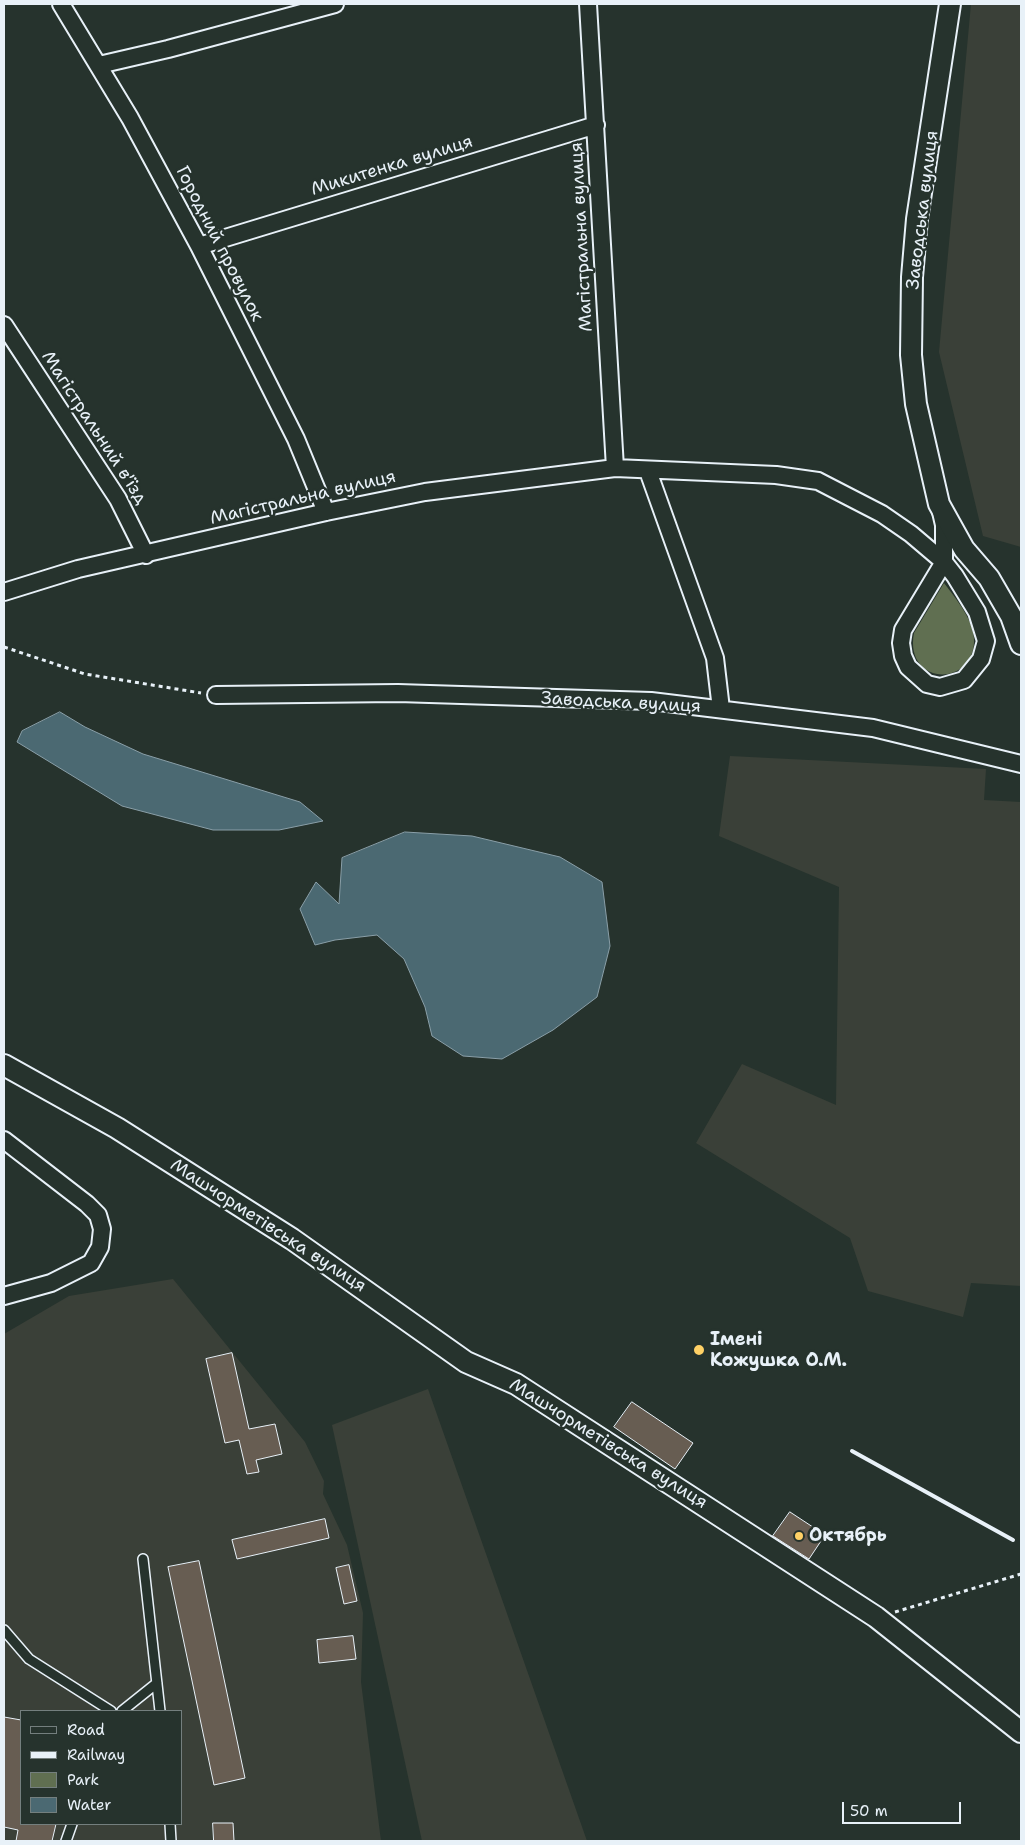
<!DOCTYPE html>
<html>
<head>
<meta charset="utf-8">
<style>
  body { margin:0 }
  #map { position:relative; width:1025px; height:1845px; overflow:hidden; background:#26332d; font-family:"Shantell Sans",sans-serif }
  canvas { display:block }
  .frame { position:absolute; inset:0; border:5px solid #e8f1f8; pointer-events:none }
  .legend { position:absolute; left:20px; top:1710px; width:162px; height:115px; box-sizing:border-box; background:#26332d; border:1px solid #747f7e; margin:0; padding:6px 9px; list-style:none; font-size:15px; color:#e8f1f8 }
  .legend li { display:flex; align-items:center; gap:10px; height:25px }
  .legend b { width:25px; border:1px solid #747f7e }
  .scale { position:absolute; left:842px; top:1802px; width:119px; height:22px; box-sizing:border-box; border:2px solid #e8f1f8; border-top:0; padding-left:6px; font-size:15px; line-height:18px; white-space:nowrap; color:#e8f1f8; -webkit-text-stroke:4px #26332d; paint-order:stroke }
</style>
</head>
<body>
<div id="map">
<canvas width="1025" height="1845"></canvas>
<div class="frame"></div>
<ul class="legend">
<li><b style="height:6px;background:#26332d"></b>Road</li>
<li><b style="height:6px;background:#e8f1f8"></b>Railway</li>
<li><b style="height:14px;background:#606f51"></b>Park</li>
<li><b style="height:14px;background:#4b6972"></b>Water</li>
</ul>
<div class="scale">50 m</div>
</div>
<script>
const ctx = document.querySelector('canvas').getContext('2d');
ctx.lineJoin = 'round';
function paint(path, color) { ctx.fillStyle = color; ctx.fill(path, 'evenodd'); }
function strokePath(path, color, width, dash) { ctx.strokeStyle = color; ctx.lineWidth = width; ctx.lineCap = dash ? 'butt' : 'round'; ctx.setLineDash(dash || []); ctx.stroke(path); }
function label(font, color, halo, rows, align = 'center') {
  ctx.font = font + ' "Shantell Sans",sans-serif'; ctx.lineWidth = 5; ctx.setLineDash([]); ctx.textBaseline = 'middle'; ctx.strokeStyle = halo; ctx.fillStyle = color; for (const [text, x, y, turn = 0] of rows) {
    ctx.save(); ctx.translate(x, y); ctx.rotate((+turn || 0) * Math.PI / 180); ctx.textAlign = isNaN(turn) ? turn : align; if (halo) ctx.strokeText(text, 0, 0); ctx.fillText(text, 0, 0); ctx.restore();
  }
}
paint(new Path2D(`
  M971,4H1021V547L983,536L939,352Z
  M730,756L986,769L984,800L1021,802V1286L971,1283L963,1317L868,1291L850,1238L696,1143L742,1064L836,1105L839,887L719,836Z
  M173,1279L305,1442L324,1481L323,1494L347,1545L363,1613L361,1682L381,1841H4V1334L69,1296ZM21,1711H181V1824H21Z
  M428,1389L587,1841H422L332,1425Z`), '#3a4038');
paint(new Path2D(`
  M944,583C956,599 975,621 974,642C972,688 904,685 914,633Z`), '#606f51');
const water = new Path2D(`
  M60,712L85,727L143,754L300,802L323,821L279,830H213L122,806L17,742L22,731Z
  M405,832L472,836L560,857L602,882L610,946L597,997L553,1030L502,1059L463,1056L432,1036L425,1007L404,959L377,935L335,940L315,945L300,909L316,882L339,904L342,858Z`);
paint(water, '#4b6972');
strokePath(water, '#8a9fa8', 1);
const building = new Path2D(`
  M232,1353L249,1429L275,1424L282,1454L256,1460L259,1472L247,1474L239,1440L225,1443L206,1359Z
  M632,1402L693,1443L675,1469L614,1427Z
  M790,1512L825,1535L809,1559L773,1536Z
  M325,1519L329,1538L237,1559L232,1540Z
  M199,1561L245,1778L214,1785L168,1567Z
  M349,1565L357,1601L344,1604L336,1568Z
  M353,1636L356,1659L319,1663L317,1640Z
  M4,1717L21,1720V1824H56L52,1841H16L18,1830L4,1827Z
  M213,1823H233L234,1841H214Z`);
paint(building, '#675d52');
strokePath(building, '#e8f1f8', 1);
const service = new Path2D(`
  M143,1559L160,1711
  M4,1630L29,1659L111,1711
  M122,1711L157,1683
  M170,1824L171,1841
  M66,1841L72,1824`);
const minor = new Path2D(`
  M61,4L130,118L199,246L296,439L326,512
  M588,4L615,468
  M99,65L168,49L335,4
  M199,246L596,125
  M4,325L118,499L146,555
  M648,471L715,658L721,709
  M4,592L78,569L326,512L425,492L615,468L776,475L818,481L882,514L911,534L944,562L955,576L977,612L986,641L981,659L964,680L940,687L927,684L908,667L903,656L901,643L903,630L944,562V525L941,512
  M216,695L398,693L651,701L873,728L1021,764
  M4,1140L87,1204L98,1215L102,1229L100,1247L91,1263L51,1283L4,1296`);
const tertiary = new Path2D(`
  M950,4L917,219L912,277L911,355L916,404L939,504L964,549L989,578L1011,616L1021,644
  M4,1065L117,1128L292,1239L466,1362L516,1384L876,1617L1021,1732`);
strokePath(service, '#e8f1f8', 12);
strokePath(minor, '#e8f1f8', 20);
strokePath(tertiary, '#e8f1f8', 24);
strokePath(new Path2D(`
  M4,647L85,674L201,693
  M895,1612L1021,1574`), '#e8f1f8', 3, [4, 4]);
strokePath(service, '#26332d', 9);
strokePath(minor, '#26332d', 16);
strokePath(tertiary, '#26332d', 20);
strokePath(new Path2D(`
  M852,1451L1013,1540`), '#e8f1f8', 4);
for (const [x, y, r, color] of [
  [699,1350,6,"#ffd166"],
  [799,1536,5,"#ffd166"]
]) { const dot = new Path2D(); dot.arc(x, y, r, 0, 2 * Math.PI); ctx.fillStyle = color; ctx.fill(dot); strokePath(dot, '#26332d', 2); }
label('18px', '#e8f1f8', '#26332d', [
  ["Микитенка вулиця",392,166,-17],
  ["Заводська вулиця",923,210,-83],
  ["Магістральна вулиця",582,237,-93],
  ["Городний провулок",219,244,63],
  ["Магістральний в'їзд",94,428,57],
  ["Магістральна вулиця",303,498,-13],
  ["Заводська вулиця",621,703,3],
  ["Машчорметівська вулиця",268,1226,33],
  ["Машчорметівська вулиця",608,1444,32]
]);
label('bold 18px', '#e8f1f8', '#26332d', [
  ["Імені",710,1340],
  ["Кожушка О.М.",710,1361],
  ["Октябрь",809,1536]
], 'left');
</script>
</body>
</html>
